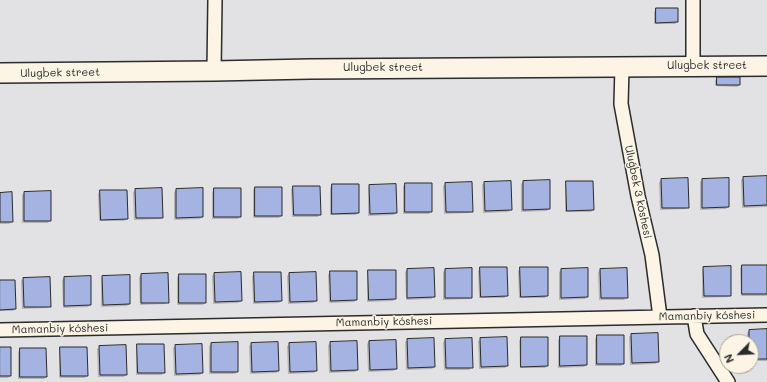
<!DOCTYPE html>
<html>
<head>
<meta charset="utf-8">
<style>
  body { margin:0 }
  #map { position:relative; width:767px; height:382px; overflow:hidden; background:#e2e1e4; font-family:Mali,sans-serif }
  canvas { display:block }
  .north { position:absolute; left:719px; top:334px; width:40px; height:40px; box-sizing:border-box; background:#fcf5e5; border:1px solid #a8a49b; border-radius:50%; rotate:246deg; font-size:11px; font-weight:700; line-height:16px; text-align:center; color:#2b2b2b }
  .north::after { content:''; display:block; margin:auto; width:14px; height:18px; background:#2b2b2b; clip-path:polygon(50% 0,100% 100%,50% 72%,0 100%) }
</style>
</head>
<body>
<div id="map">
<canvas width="767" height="382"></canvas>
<div class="north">N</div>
</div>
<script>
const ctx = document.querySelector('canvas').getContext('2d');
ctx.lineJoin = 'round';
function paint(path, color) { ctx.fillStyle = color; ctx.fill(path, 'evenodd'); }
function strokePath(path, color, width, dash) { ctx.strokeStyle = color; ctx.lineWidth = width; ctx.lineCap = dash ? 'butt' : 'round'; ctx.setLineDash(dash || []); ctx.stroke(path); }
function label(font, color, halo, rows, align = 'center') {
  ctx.font = font + ' Mali,sans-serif'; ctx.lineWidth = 3; ctx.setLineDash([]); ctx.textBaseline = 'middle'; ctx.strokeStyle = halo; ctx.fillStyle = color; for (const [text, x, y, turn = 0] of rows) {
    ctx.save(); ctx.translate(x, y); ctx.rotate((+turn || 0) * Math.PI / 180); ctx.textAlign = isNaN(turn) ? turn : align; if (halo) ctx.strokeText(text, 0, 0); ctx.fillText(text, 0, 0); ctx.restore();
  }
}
paint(new Path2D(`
  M656,9L677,22L675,24H654V12Z
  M718,78L739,85L737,87L715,86V80Z
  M767,177V207L742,208L741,180L743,178Z
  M728,179V207L726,209L700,210V182L702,180Z
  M662,180L688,207L686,209L660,210L659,182Z
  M523,182L549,209L547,211L521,212V184Z
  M567,182L593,210L591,212H565V185Z
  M484,183L511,210L508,212L483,213L482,185Z
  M405,184L431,211L429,214H403V186Z
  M445,184L472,211L469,213L444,214L443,186Z
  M332,185H358V213L356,215H330V188Z
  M370,186L396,213L394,215L368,216V188Z
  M294,187L320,214L318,217H292L291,189Z
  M255,188H281V215L279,218H253V190Z
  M202,189V217L200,219L174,220V192L176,190Z
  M214,189L240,217L238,219H212V192Z
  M136,190L162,217L160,219L134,220L133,192Z
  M100,191L127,219L124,221H99L98,194Z
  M24,193L50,220L48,223H22V195Z
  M0,194L12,221L9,224H0Z
  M742,266H767V295L766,296H741L740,268Z
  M480,268L507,296L504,298H479L478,271Z
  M521,268L547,295L545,298H519L518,271Z
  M704,268L730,295L728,297L702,298V270Z
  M587,269V297L585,299L559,300V272L561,270Z
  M407,270L434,297L431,299L406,300L405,272Z
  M445,270L471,297L469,299L443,300V272Z
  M600,270L627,297L624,300H599L598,272Z
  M369,271L395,299L393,301L367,302V274Z
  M330,272L356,300L354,302L329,303L328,275Z
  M255,273L281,301L279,303L253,304L252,276Z
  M214,274L241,301L238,303L213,304L212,276Z
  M289,274L316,301L313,303L288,304L287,276Z
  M141,275L168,302L165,304L140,305L139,277Z
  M179,275L205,302L203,305H177V277Z
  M103,277L129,304L127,306L101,307V279Z
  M64,278L90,305L88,307L63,308L62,280Z
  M23,279L50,306L47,308L22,309L21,281Z
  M0,281L15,309L13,311H0Z
  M767,330V361H751V342H747V333L749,331Z
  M631,335L658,362L655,364L630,365L629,337Z
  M597,336L623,364L621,366H595V339Z
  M560,337H586V365L584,367L558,368V340Z
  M521,338L547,366L545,368H520L519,341Z
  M481,339L507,366L505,368L479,369L478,341Z
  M408,340L434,367L432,369L406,370L405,342Z
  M446,340L472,367L469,370H444L443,342Z
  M369,341L396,369L393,371L368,372L367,344Z
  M277,343L278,371L276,373L250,374L249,346L252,344Z
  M331,343L357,370L355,372L329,373L328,345Z
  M211,344L237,371L235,374H209V346Z
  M290,344L316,371L314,373L288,374L287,346Z
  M138,345L164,372L162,375H136V347Z
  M176,346L202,373L200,375L174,376L173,348Z
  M100,347L126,374L124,377H98L97,349Z
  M0,348L10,376L8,378H0Z
  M61,348L87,375L85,378H59V350Z
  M20,349H46V376L44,379H18V352Z`), '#0003');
const building = new Path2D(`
  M656,8H678V22L656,23Z
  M717,77H740V85H717Z
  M767,176V205L744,206L743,177Z
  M688,178L689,208H662L661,179Z
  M729,178V207L702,208V179Z
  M550,180V209L523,210V181Z
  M511,181L512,210L485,211L484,182Z
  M566,181H593L594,210L567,211Z
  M472,182L473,212H446L445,183Z
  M405,183H432V212H405Z
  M332,184H359V213L332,214Z
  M396,184L397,213L370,214L369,185Z
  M293,186H320L321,215H294Z
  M255,187H282V216H255Z
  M162,188L163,218H136L135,189Z
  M203,188V217L176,218V189Z
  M214,188H241V217H214Z
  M100,190H127L128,219L101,220Z
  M51,191V221H24V192Z
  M12,192L13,222H0V193Z
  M742,265H767V294H742Z
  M731,266V296H704L703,267Z
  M480,267H507L508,296L481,297Z
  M520,267H548V296L521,297Z
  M434,268L435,297L407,298V269Z
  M472,268V298H445V269Z
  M588,268V297L561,298V269Z
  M627,268L628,298H601L600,269Z
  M368,270H396V299L369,300Z
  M330,271H357V300L331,301Z
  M241,272L242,301L215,302L214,273Z
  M254,272H281L282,301L255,302Z
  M316,272L317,301L290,302L289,273Z
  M168,273L169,303H141V274Z
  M179,274H206V303H179Z
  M130,275V304L103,305L102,276Z
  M91,276V305L64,306V277Z
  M50,277L51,307H24L23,278Z
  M0,280H15L16,309L0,310Z
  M767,329V359H751V342H749V330Z
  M658,333L659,362L632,363L631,334Z
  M597,335H624V364H597Z
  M560,336H587V365L560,366Z
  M507,337L508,366L481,367L480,338Z
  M521,337H548V366L521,367Z
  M434,338L435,367L408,368L407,339Z
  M472,338L473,368H446L445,339Z
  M396,340L397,369L370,370L369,341Z
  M357,341L358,370L331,371L330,342Z
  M238,342V372H211V343Z
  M278,342L279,371L252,372L251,343Z
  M316,342L317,371L290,372L289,343Z
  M137,344H164L165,373H138Z
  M202,344L203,373L176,374L175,345Z
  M126,345L127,375H100L99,346Z
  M0,347H11V376H0Z
  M60,347H87L88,376H61Z
  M20,348H46L47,377H20Z`);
paint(building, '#a4b3e2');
strokePath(building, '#2b2b2b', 1);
const street = new Path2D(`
  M693,66V0
  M622,67L621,104L638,196L652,255L660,317
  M214,71L215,0
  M694,316L697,334L728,382
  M0,330L767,315`);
const secondary = new Path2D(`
  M0,73L214,71L310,69L767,66`);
strokePath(street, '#2b2b2b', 16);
strokePath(secondary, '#2b2b2b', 22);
strokePath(street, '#fcf5e5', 13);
strokePath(secondary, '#fcf5e5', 19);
label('11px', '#2b2b2b', '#fcf5e5', [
  ["Ulugbek street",707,66],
  ["Ulugbek street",383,68],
  ["Ulugbek street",60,73,-1],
  ["Uluǵbek 3 kóshesi",638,192,78],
  ["Mamanbiy kóshesi",707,316,-1],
  ["Mamanbiy kóshesi",384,322,-1],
  ["Mamanbiy kóshesi",60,329,-1]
]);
</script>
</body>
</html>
